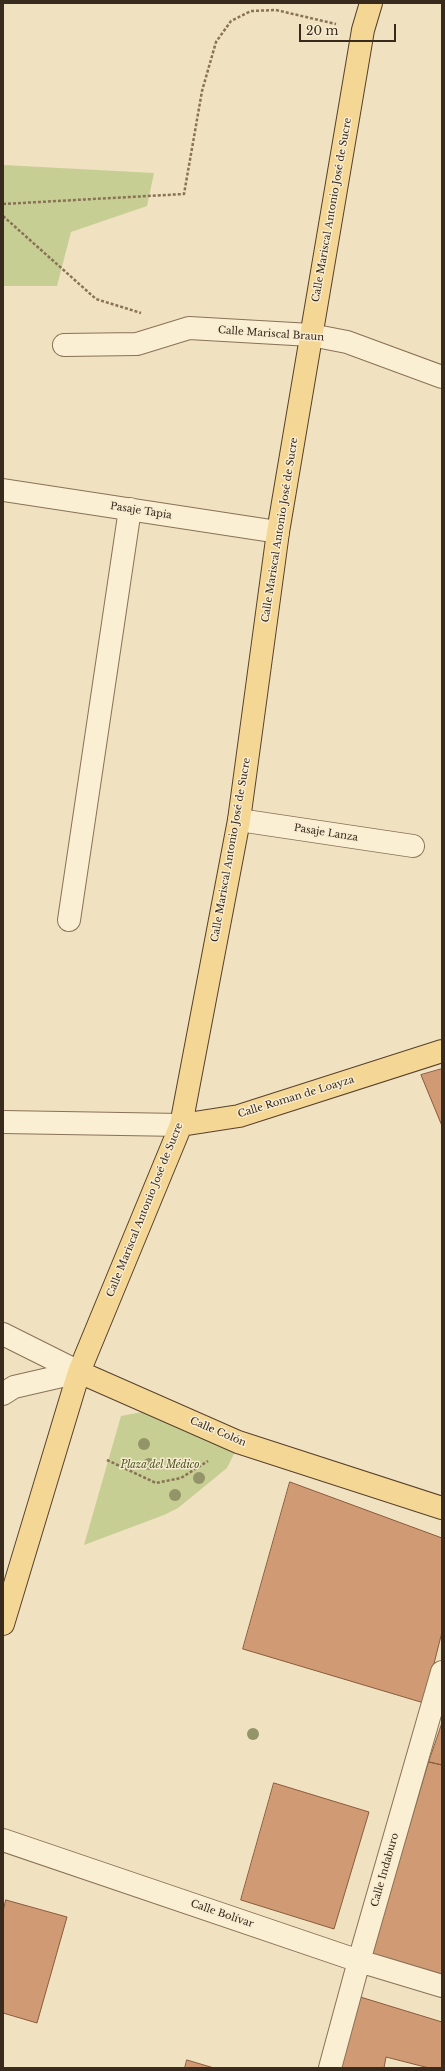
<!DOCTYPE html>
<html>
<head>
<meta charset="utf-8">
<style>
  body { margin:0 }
  #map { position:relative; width:445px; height:2071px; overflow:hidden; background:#f0e1c0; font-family:"Libre Baskerville",serif }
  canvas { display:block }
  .frame { position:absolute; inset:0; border:4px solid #382a1c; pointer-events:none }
  .scale { position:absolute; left:299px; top:24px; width:97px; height:18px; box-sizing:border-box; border:2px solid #382a1c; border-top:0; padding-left:5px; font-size:12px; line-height:14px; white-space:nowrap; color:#382a1c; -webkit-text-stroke:3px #f7ebd0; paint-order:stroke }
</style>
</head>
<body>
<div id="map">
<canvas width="445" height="2071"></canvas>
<div class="frame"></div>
<div class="scale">20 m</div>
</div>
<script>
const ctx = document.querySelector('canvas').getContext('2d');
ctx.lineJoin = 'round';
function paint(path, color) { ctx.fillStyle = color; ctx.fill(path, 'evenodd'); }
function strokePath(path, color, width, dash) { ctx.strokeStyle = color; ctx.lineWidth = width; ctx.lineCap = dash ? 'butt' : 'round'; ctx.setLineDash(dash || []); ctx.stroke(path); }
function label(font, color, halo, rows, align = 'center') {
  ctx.font = font + ' "Libre Baskerville",serif'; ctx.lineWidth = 3; ctx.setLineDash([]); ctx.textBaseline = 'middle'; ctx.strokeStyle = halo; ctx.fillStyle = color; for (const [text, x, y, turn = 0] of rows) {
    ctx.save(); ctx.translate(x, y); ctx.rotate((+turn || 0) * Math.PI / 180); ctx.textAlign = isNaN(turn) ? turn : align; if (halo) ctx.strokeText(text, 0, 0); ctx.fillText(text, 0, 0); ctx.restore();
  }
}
paint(new Path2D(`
  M3,165L154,173L147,206L71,232L57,286H3Z
  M142,1412L237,1448L227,1468L178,1508L164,1515L84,1545L121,1416Z`), '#c7ce93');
const building = new Path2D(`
  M442,1069V1126L421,1075Z
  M290,1482L442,1538V1632L424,1703L243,1649Z
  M442,1723V1765L429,1762Z
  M429,1762L442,1765V1978L371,1957Z
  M274,1783L369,1812L334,1929L241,1900Z
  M6,1900L67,1917L37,2023L3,2013V1912Z
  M357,1996L442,2022V2068H429L386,2057L384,2068H334Z
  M187,2060L214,2068H185Z`);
paint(building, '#cf9a74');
strokePath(building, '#895b3c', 1);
const minor = new Path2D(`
  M64,345L137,344L189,328L311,335L347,342L442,377
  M3,490L278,532
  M239,820L413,846
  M69,920L130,509
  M3,1122L181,1125
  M3,1334L79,1372
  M3,1394L14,1387L79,1372
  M3,1840L359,1961L442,1986
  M330,2068L359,1961L442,1672`);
const major = new Path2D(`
  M181,1125L239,1116L442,1051
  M79,1372L238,1442L442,1508
  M3,1624L79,1372L181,1125L239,820L278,532L363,30L371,3`);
strokePath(minor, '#897257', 24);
strokePath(major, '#57402c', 24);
strokePath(new Path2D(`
  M3,204L184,194L202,91L216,42L231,21L251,11L276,10L336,24
  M3,216L96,299L141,313
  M107,1460L156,1483L181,1478L208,1461`), '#897257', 2.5, [3, 2]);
strokePath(minor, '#faeed3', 22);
strokePath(major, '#f5d795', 22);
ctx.fillStyle = '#949469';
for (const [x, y] of [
  [144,1444],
  [149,1464],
  [199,1478],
  [175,1495],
  [253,1734]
]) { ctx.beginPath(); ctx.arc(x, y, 6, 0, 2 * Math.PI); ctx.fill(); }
label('10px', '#382a1c', '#f7ebd0', [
  ["Calle Mariscal Antonio José de Sucre",332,210,-80],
  ["Calle Mariscal Braun",271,334,4],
  ["Pasaje Tapia",141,511,9],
  ["Calle Mariscal Antonio José de Sucre",280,530,-81],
  ["Pasaje Lanza",326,833,9],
  ["Calle Mariscal Antonio José de Sucre",231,850,-80],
  ["Calle Roman de Loayza",296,1097,-17],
  ["Calle Mariscal Antonio José de Sucre",145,1210,-68],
  ["Calle Colón",218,1432,23],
  ["Calle Indaburo",385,1870,-74],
  ["Calle Bolívar",222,1914,19]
]);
label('italic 10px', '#485522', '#f7ebd0', [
  ["Plaza del Médico",160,1465]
]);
</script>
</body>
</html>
